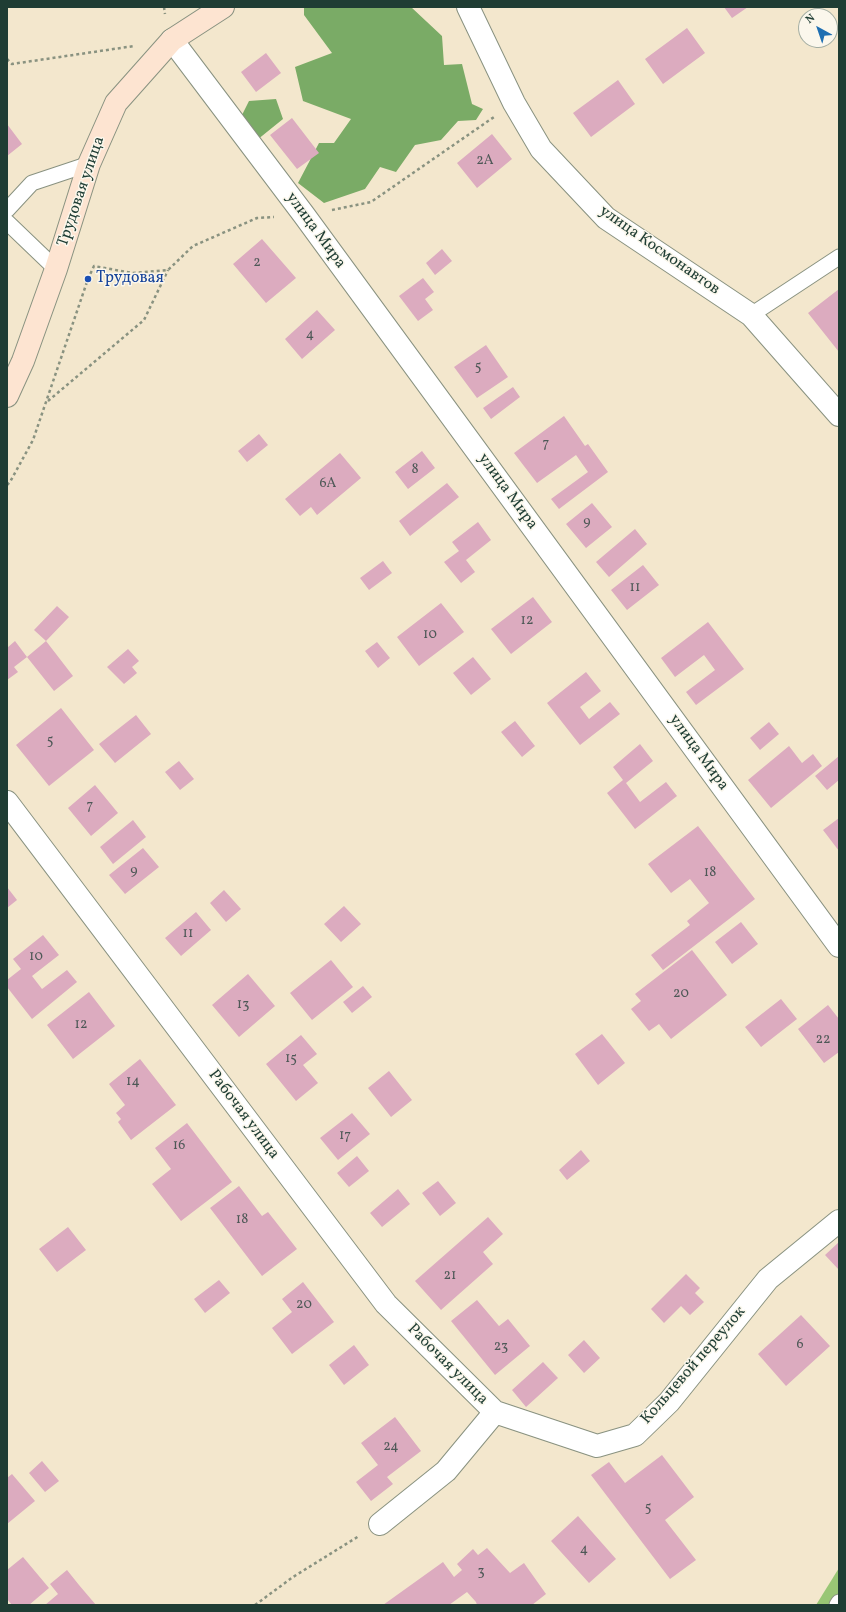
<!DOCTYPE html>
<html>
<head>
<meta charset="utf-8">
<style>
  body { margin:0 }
  #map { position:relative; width:846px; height:1612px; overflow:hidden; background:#f3e7cd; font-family:Vollkorn,serif }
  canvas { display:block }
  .frame { position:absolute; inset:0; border:8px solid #1f3d34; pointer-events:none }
  .north { position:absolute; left:798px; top:8px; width:40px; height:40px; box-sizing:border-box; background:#fbf7ec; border:1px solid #a3ada2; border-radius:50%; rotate:320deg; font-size:11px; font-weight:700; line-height:16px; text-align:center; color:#1f3d34 }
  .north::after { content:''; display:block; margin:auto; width:14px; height:18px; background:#1f6fb2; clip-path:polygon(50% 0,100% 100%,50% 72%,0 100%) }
</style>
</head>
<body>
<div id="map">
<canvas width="846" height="1612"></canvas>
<div class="frame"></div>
<div class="north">N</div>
</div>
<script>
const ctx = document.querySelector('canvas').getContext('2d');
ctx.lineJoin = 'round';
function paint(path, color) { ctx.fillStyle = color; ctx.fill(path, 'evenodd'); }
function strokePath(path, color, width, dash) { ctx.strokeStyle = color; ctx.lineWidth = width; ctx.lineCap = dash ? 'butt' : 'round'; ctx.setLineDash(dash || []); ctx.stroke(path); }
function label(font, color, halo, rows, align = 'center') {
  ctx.font = font + ' Vollkorn,serif'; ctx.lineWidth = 3; ctx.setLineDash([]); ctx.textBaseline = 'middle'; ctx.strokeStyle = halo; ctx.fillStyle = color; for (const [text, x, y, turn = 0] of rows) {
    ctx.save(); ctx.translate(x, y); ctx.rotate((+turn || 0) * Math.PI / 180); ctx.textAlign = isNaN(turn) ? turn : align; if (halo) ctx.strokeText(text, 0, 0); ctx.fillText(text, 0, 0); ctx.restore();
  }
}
paint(new Path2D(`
  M839,1568V1605H816Z`), '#99c675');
paint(new Path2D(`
  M304,7H411L442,36L444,65L462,64L472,104L483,109L476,120L458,121L441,140L415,145L396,172L380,167L365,189L324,203L298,183L319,143H334L351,119L303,101L295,67L332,53L304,15Z
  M276,99L283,119L257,140L241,117L249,101Z`), '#7aab66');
paint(new Path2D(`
  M724,7H748L732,18Z
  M687,28L705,53L663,84L645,59Z
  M266,53L281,73L256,92L241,72Z
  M618,80L635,104L591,137L573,113Z
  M292,118L319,153L297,169L270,135Z
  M7,124L22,144L7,156Z
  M492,134L512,159L477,188L457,163Z
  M262,239L296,278L266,303L233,264Z
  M442,249L452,261L435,275L426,263Z
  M423,278L434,292L425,299L433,310L418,321L399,296Z
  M839,289V352L808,313Z
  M317,310L335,330L302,359L285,339Z
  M486,345L508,377L477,398L454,367Z
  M513,387L520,397L491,419L483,408Z
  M564,416L585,446L588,444L608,472L559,509L551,499L588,472L576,455L537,483L514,453Z
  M259,434L268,445L247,462L238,451Z
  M422,451L435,468L408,489L395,472Z
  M340,453L361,478L317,515L311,507L300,516L285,499Z
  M447,483L459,497L410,536L399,521Z
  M592,503L612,527L586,548L566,524Z
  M478,522L491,540L466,560L475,572L461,583L444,562L459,551L452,542Z
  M635,529L647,544L609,577L596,562Z
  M383,561L392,573L369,590L360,578Z
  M643,565L659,585L627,610L611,590Z
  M533,597L552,622L511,654L491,629Z
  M441,603L464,632L419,666L397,637Z
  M57,606L69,617L46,641L73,676L54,691L27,657L46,641L34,630Z
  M708,622L744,669L696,705L686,692L715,670L704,655L675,677L661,658Z
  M15,641L27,657L14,667L18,672L7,680V648Z
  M377,642L390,658L378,668L365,651Z
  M128,649L139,661L132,667L137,673L124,684L107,667Z
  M473,657L491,679L471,695L453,673Z
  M586,672L601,691L580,707L589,719L610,702L620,714L580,745L547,703Z
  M61,708L94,750L49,786L16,745Z
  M136,715L151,734L115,763L99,744Z
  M515,721L535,746L522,757L501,732Z
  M769,722L779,734L760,750L750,738Z
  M640,744L653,761L626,783L640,802L666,782L677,796L635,829L607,793L623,780L613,767Z
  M789,746L802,763L813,754L822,766L771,808L748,780Z
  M839,756V780L827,790L815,776Z
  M179,761L194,779L180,790L165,772Z
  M95,785L118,813L91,836L68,808Z
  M839,818V851L823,830Z
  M133,820L146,837L113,864L100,847Z
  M698,826L755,899L663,970L651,955L690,925L687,921L709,903L690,879L671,893L648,864Z
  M143,848L159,867L125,894L109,875Z
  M7,887L17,900L7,908Z
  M224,890L241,909L226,922L210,903Z
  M344,906L361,924L341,942L324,924Z
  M196,912L211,930L181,956L165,938Z
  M741,922L758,944L732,964L715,942Z
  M43,935L59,955L32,976L42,989L67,970L77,982L32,1019L7,987V980L21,969L13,959Z
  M692,950L727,995L671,1039L659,1024L649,1031L631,1009L641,1001L635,994Z
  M331,960L353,987L312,1020L290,993Z
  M248,974L275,1006L239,1037L212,1005Z
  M363,986L372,997L352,1013L343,1002Z
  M89,992L115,1026L73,1059L47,1025Z
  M781,999L797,1019L761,1047L745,1027Z
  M828,1005L839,1019V1052L824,1063L798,1029Z
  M602,1034L625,1063L598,1085L575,1054Z
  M301,1035L317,1054L303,1065L318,1083L296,1101L266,1064Z
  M140,1059L176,1105L131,1140L118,1122L121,1119L116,1113L125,1105L109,1084Z
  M389,1071L412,1100L391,1117L368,1088Z
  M352,1113L370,1134L338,1160L320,1138Z
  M187,1123L232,1182L181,1221L152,1184L171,1169L155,1148Z
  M581,1150L590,1161L567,1180L559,1170Z
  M357,1156L369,1171L349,1187L337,1173Z
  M438,1181L456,1203L440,1216L422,1193Z
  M239,1186L262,1216L268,1212L297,1249L262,1276L210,1208Z
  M398,1189L410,1204L382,1227L370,1213Z
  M488,1217L503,1234L483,1252L493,1264L441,1310L415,1281Z
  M68,1227L86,1250L57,1272L39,1249Z
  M839,1242V1270L825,1255Z
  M686,1274L700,1288L695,1293L704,1302L690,1315L681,1306L664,1323L651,1309Z
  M219,1280L230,1293L205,1313L194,1299Z
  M303,1282L334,1322L292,1354L272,1328L292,1312L282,1299Z
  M477,1300L499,1326L508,1319L530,1346L495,1375L451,1321Z
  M801,1315L830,1346L786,1386L758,1354Z
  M584,1340L600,1358L584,1373L568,1355Z
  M354,1345L369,1365L344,1385L329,1365Z
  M543,1362L558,1378L526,1407L512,1390Z
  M395,1417L421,1451L387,1477L393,1484L371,1501L356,1482L378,1465L361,1443Z
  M662,1455L694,1497L665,1520L696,1560L670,1579L591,1475L609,1462L625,1483Z
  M42,1461L59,1481L45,1492L29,1473Z
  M12,1474L35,1501L7,1524V1478Z
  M578,1516L616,1559L589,1583L551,1541Z
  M487,1548L510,1573L524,1563L546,1594L532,1605H477L476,1602L467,1592L449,1605H383L443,1562L454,1577L462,1570L457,1564L473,1549L478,1555Z
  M23,1557L49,1588L29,1605H12L7,1599V1570Z
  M67,1570L79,1585L96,1605H45L58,1594L50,1584Z`), '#dcabbf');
const service = new Path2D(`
  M7,210L32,183L89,164
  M7,222L56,269
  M751,315L839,257
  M837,1605L839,1602`);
const minor = new Path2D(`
  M468,7L514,103L541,149L606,218L751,315L839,415
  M172,40L304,215L839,946
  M7,802L386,1304L495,1412
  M380,1524L446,1471L495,1412L597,1446L635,1435L669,1402L768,1279L839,1221`);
const secondary = new Path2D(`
  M7,396L23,361L56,269L89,164L116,103L172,40L223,7`);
strokePath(service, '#899280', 17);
strokePath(minor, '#899280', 24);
strokePath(secondary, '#899280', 24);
strokePath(new Path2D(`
  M164,7L165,14
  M7,59L12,64L134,46
  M332,210L371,202L494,117
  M48,401L144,320L168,270
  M7,485L10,482L33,440L88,279L94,266L132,273L168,270L193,246L257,218L274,217
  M255,1605L293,1577L359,1536`), '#899280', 2.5, [3, 3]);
strokePath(service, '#fff', 15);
strokePath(minor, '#fff', 22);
strokePath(secondary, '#fde4d1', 22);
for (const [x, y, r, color] of [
  [88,279,4,"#1a4fb4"]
]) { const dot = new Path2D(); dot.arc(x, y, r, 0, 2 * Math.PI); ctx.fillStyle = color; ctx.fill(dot); strokePath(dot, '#fbf7ec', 1.5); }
label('14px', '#4e5857', null, [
  ["2А",485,161],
  ["2",257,263],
  ["4",310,335],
  ["5",478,367],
  ["7",546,444],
  ["8",415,470],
  ["6А",328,484],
  ["9",587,522],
  ["11",635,588],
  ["12",527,621],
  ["10",430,635],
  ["5",50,741],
  ["7",90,806],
  ["9",134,871],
  ["18",710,873],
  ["11",188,934],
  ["10",36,957],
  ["20",681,994],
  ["13",243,1005],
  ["12",81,1025],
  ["22",823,1040],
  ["15",291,1059],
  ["14",133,1082],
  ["17",345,1136],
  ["16",179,1146],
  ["18",242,1220],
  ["21",450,1276],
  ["20",304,1305],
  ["6",800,1345],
  ["23",501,1347],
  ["24",391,1447],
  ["5",648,1508],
  ["4",584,1550],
  ["3",481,1572]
]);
label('16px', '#1f3d34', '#fbf7ec', [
  ["Трудовая улица",82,192,-71],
  ["улица Мира",315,231,54],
  ["улица Космонавтов",659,251,35],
  ["улица Мира",507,492,54],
  ["улица Мира",698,753,54],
  ["Рабочая улица",243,1115,53],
  ["Рабочая улица",447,1365,45],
  ["Кольцевой переулок",694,1366,-49]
]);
label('16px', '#164399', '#fbf7ec', [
  ["Трудовая",96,279]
], 'left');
</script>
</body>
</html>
